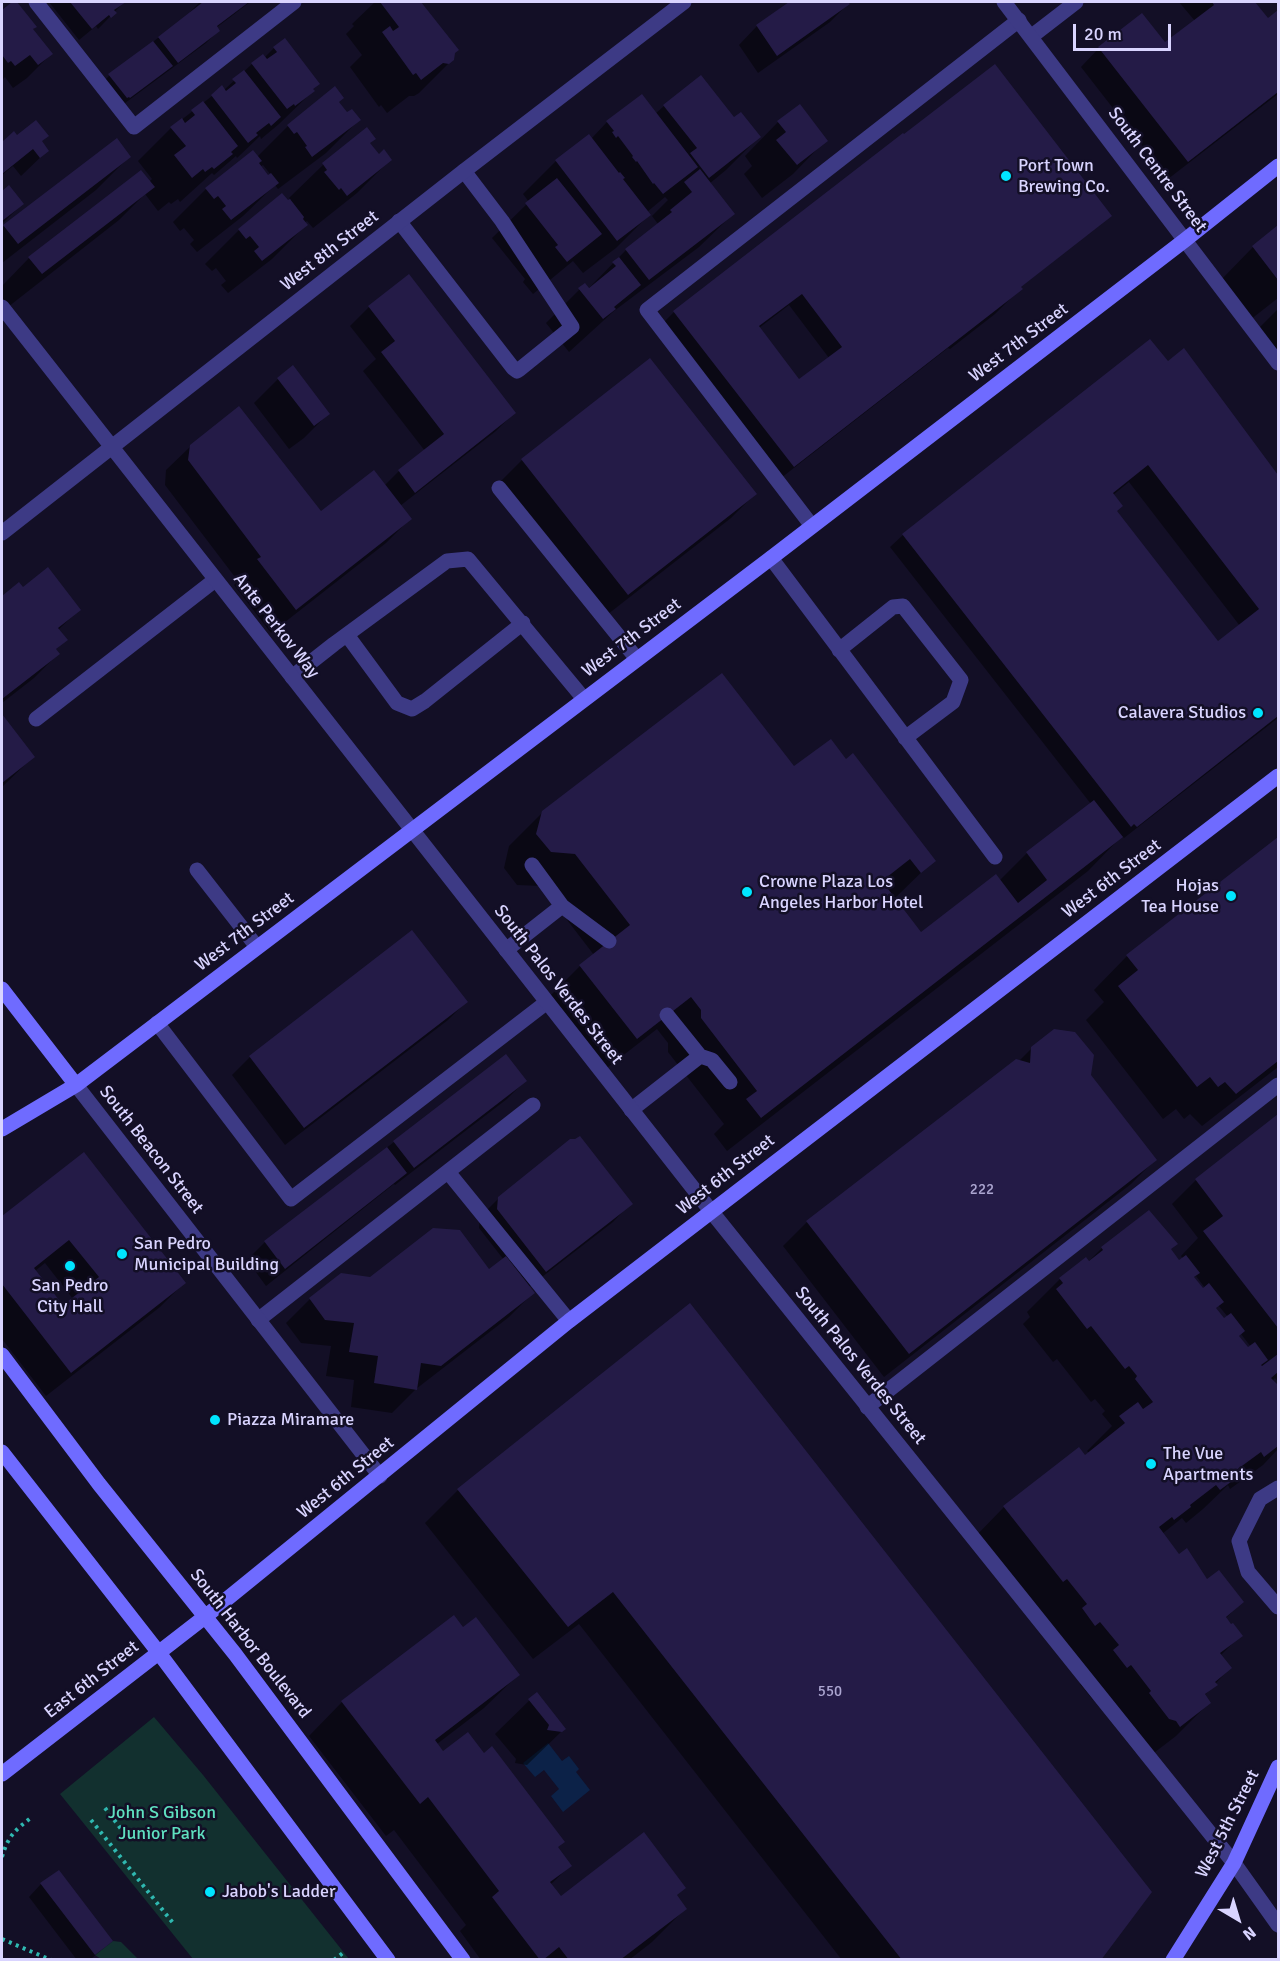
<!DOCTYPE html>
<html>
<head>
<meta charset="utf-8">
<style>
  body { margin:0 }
  #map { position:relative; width:1280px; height:1961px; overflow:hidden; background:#130f26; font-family:Signika,sans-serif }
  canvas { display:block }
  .frame { position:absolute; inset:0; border:3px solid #d9d4ff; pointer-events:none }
  .north { position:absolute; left:1208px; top:1889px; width:60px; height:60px; -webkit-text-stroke:4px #130f26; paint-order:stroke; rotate:142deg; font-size:16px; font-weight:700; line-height:24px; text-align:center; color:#d9d4ff }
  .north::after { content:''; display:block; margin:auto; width:21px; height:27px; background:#d9d4ff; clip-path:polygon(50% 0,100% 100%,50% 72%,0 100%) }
  .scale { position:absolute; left:1073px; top:24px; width:98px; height:27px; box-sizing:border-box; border:3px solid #d9d4ff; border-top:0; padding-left:8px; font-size:18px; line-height:21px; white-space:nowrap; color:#d9d4ff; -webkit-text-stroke:4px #130f26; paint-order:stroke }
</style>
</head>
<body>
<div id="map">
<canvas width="1280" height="1961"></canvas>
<div class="frame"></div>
<div class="north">N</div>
<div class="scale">20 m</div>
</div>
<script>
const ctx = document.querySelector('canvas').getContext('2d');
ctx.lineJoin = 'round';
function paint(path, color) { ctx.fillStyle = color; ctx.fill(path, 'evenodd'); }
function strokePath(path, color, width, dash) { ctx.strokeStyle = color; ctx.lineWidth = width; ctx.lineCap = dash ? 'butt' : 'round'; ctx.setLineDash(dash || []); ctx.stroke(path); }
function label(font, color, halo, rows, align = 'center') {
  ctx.font = font + ' Signika,sans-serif'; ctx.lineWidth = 5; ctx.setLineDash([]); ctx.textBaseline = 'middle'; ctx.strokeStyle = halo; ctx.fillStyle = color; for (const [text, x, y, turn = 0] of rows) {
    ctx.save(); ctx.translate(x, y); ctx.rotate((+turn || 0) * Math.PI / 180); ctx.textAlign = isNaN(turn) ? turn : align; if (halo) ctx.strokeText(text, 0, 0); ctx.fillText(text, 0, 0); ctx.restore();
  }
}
paint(new Path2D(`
  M154,1717L203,1775L349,1959H193L60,1794Z
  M113,1941L121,1942L138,1959H101L95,1955Z`), '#12302f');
paint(new Path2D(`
  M548,1743L562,1761L569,1756L579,1769L576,1772L590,1790L563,1812L551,1796L559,1789L544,1770L535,1777L523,1763Z`), '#0c2248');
paint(new Path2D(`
  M15,2L35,27L32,30L51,54L27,78L13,88L5,77L2,80V11Z
  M49,2H124L102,25L98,29L96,26L79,40Z
  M200,2H250L216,28L218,31L206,43L117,109L97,88L109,76L190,13V12Z
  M375,2H420L457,50L453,54V59L419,93L414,96H409L387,113L381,105L379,107L350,67L362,55L346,34L354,26L352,24Z
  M792,2H846L848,4L830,22L758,73L739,45L757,26Z
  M1179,2H1253L1267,20L1278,12V94L1168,179L1081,67L1099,48L1142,15L1165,44L1195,21Z
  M274,48L313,91L279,124L261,139L260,136L237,158L236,156L214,175L212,173L180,202L178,199L171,204L169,202L158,211L145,194L119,220L8,307L2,299V286L29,258L141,172L149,182L152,179L138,161L171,128L212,96L224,90L252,64L264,58Z
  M337,102L347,114L359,120L326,153L278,189L275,185L243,216L197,252L190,244L194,240L184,228L180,231L173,222L206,189L257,157L288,126ZM263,165L271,175L268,177L260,167Z
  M664,106L734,120L759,137L726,170L709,184L733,214L699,247L614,311L569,352L546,323L579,290L585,285L588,289L626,250L658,224L652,216L668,200L665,197L647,212L649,215L616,248L583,273L573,261L533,294L523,282L525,279L492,238L529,202L523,194L556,161L591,139L607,122L655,114Z
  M778,122L826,140L793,174L762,198L744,174L752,166L745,156Z
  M367,130L369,144L379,156L390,160L357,193L313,228L307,221L304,223L306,225L272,259L228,293L221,285L226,281L216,268L212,271L205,264L239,230L282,196L287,202L291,200L289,198L323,165Z
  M14,134L17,137L40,142L47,151L21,176L13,166L2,175V144Z
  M129,157L96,190L2,263V229L4,226Z
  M9,188L22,204L2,224V193Z
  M1104,222L1018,289L1019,290L995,314L950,349L948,348L781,478L662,324L674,312ZM789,305L829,358L799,381L759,328Z
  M1278,227V298L1250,320L1220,281L1253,247Z
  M408,276L514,413L496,431L400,506L410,519L386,543L271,633L234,585L238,581L165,485L166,470L191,446L321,513L384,486L399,471L425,451L363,371L376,359L350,326L369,307Z
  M1278,309V358L1257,330Z
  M1184,350L1278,477V718L1124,838L1122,836L1088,871L727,1151L714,1134L724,1124L668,1052V1043L657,1029L603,1071L547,999L580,966L594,955L541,886L517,885L504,868L509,846L543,812L846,761L934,860L894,899L920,934L999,881L1027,853L1091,804L890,547L903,535L1045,424L1168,363ZM1129,482L1240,626L1218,643L1116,511L1113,495Z
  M650,360L755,494L731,518L603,618L498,484L522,460Z
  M278,379L328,414L304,438L289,449L254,403Z
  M19,584L23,589L79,610L58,630L66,640L55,650L58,654L34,678L2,703V598Z
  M2,717L33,757L2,787Z
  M1278,839V1067L1202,1126L1190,1114L1184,1119L1176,1109L1163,1119L1086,1020L1104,1002L1094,990L1127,956Z
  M466,1002L448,1020L285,1145L232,1075L250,1057Z
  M1032,1048L1089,1076L1155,1160L1131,1184L884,1377L783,1246L807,1222L1019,1061Z
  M525,1081L507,1099L395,1185L394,1184L266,1286L247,1260L265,1242L394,1142Z
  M1278,1116V1382L1275,1378L1273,1380L1278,1387V1449L1263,1465L1230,1489L1228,1485L1203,1509L1186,1523L1182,1518L1162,1534L1179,1556L1207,1581L1242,1602L1225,1619L1241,1635L1220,1656L1230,1668L1204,1696L1209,1703L1176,1736L1146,1759L1142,1754L1135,1752L1116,1728L1097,1697L1093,1700L1080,1684L1086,1679L971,1541L1004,1507L1089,1453L1087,1451L1112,1426L1102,1414L1105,1411L1095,1399L1091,1402L1057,1359L1053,1362L1023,1324L1030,1317L1027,1312L1060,1279L1088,1262L1102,1248L1170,1249L1179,1262L1183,1259L1181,1256L1198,1238L1172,1204L1196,1180ZM1196,1276L1205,1288L1203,1290L1193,1278ZM1218,1305L1228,1317L1224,1320L1215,1309ZM1241,1334L1251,1347L1248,1349L1238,1337Z
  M83,1154L184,1283L160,1307L46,1396L2,1339V1218ZM45,1263L73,1299L63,1307L35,1271Z
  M499,1198L631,1203L613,1222L529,1287L533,1293L509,1317L416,1389L392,1413L351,1407L354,1380L326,1376L331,1346L301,1343L286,1323L310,1299L341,1274L371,1278L489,1271L504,1260L479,1228L480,1217Z
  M689,1305L1099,1960H842L579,1624L533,1659L425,1523L458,1490Z
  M463,1629L518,1675L484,1708L437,1744L443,1753L556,1848L570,1866L550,1885L560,1898L684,1888L676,1896L685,1909L652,1942L629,1960H481L460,1931L466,1925L394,1830L386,1836L309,1736L342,1702Z
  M536,1694L564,1729L527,1765L515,1763L516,1759L495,1734Z
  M41,1884L111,1941L90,1960H77L29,1897Z`), '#0007');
paint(new Path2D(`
  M12,2H17L37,27L33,29L53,54L38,65L30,55L15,66L11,61L8,63L2,55V10Z
  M70,2H126L114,10L117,13L111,18L109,15L92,29Z
  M203,2H249L217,26L220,31L178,63L158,37Z
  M380,2H421L459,50L455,53L454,60L449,64L443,63L421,80L416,73L413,75L382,32L390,26L393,31L399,27Z
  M789,2H848L850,4L777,56L756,25Z
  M1212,2H1255L1268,18L1278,10V92L1188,162L1098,47L1142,13L1165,42L1214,5Z
  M285,38L320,84L313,89L315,91L295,106L294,104L287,109L251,63L263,54L267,59L277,52L273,47Z
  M153,41L173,66L130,98L129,97L127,98L108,74Z
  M995,64L1112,216L1021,287L1023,289L794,467L673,311L903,133L904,134ZM802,294L842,347L799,379L759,326Z
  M244,70L281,117L271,126L269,123L256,133L258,135L248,143L211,95L222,85L226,91L236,83L232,79Z
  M701,75L734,117L741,112L761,137L709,178L690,153L697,148L663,105Z
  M335,86L344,98L339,102L347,112L352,109L361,120L312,157L305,147L307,146L297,132L294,134L287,125Z
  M642,94L698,167L663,194L654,183L653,184L637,161L636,162L632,157L633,156L618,136L616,138L612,132L614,131L606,121Z
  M203,101L238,146L231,152L233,154L214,169L212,167L205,172L203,169L192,178L174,155L186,146L170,127L182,118L185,123L195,115L191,110Z
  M800,104L828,141L797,165L776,140L786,132L777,121Z
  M36,120L49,136L42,141L49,151L40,158L33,149L2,174V142L14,131L17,135Z
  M367,127L376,139L370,143L379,154L384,149L392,160L347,196L341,188L339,190L324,172L327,170L322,163Z
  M589,134L619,173L620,172L625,178L623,179L651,215L617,241L555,160Z
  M117,138L131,157L18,244L3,225Z
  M253,150L262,161L259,163L268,175L271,173L279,183L231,220L222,209L226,206L218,196L214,199L205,188Z
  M700,169L735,214L649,280L625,249L672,212L670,210L692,192L684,182Z
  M141,170L155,187L42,274L28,257Z
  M557,178L602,234L567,262L555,247L558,245L525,203Z
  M9,185L24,204L2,221V191Z
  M282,193L288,200L290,199L304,217L303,219L308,225L262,261L254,251L259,247L250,236L246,239L238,229Z
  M1278,225V280L1252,246Z
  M619,257L641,285L614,307L616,309L603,319L578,288L585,283L589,288L616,266L612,262Z
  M409,274L516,413L415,493L398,470L444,434L381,352L395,341L368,306Z
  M1150,339L1168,361L1184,348L1278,475V716L1137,827L1134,824L1131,827L902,534ZM1148,465L1259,609L1218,641L1117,511L1123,506L1113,493Z
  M650,358L757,494L628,595L521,459Z
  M293,365L330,414L314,426L277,378Z
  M239,406L321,511L374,470L412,519L296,610L257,559L261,557L188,460L190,445Z
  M48,567L81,610L58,628L68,640L56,649L60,654L2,699V596L19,582L23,587Z
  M722,673L794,766L831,739L846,759L853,753L936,861L921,873L910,859L882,881L921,932L996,874L1018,903L1047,880L1026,852L1094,800L1123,837L761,1118L746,1099L757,1091L701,1018V1010L691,997L637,1039L579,965L630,925L575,854L551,852L536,834L542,811Z
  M2,714L35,757L2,783Z
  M1278,837V1061L1236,1094L1225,1082L1218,1087L1210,1077L1197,1087L1118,986L1138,970L1126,955Z
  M412,930L468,1002L304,1128L249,1056Z
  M1054,1029L1075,1032L1094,1055L1091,1075L1157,1160L909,1354L806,1221L1016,1059L1030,1063L1031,1047Z
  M506,1054L527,1081L414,1168L393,1141Z
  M1278,1114V1328L1203,1231L1223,1216L1195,1179Z
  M580,1136L633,1204L546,1272L497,1209L498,1197L570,1139H575Z
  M387,1147L407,1173L285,1269L264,1241Z
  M84,1152L186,1283L71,1373L2,1284V1216ZM69,1240L99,1277L63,1305L34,1268Z
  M1149,1210L1178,1244L1171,1249L1179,1260L1186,1255L1200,1273L1194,1277L1203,1288L1209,1283L1224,1302L1216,1308L1224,1318L1231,1313L1245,1331L1239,1336L1248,1347L1255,1342L1268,1360L1261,1365L1262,1366L1278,1354V1372L1271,1378L1278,1385V1446L1264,1457L1261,1452L1235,1471L1239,1476L1220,1490L1216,1485L1190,1505L1191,1507L1174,1520L1172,1517L1159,1527L1179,1554L1187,1548L1207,1579L1219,1570L1244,1602L1226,1617L1231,1624L1233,1623L1243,1636L1220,1653L1232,1668L1215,1682L1218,1685L1205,1694L1211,1703L1180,1727L1176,1721L1169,1719L1149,1693L1151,1691L1131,1665L1127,1668L1113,1650L1119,1645L1100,1622L1095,1626L1082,1608L1087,1604L1067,1579L1063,1582L1003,1506L1079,1447L1085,1455L1125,1423L1119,1416L1138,1402L1143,1409L1153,1402L1135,1379L1137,1376L1129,1366L1125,1369L1091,1326L1087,1329L1056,1289L1063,1283L1059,1278L1086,1257L1089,1261L1103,1250L1101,1247Z
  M433,1228L460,1230L489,1269L506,1256L535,1293L441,1366L421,1363L417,1390L374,1383L378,1356L349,1352L354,1323L325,1320L309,1298L341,1273L370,1277Z
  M690,1303L1152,1892L1101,1960H902L613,1592L568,1627L457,1489Z
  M454,1615L463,1627L476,1617L520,1675L435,1740L443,1751L468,1732L484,1753L492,1746L565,1842L558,1847L572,1866L550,1882L561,1896L644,1832L686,1888L677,1895L687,1909L620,1960H569L559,1947L543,1960H540L492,1897L499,1891L428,1797L420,1804L341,1701Z
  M537,1692L566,1729L562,1732L547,1730L549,1725L528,1699Z
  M59,1870L113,1941L95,1955L40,1883Z`), '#241b47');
strokePath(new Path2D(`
  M105,1808L128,1838
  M91,1820L173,1923
  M2,1857C8,1836 15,1830 32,1817
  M2,1939L51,1960
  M334,1960L344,1952`), '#2fb8b0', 4, [3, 4.5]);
strokePath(new Path2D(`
  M36,2L134,127L294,2
  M1032,36L1076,2
  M399,221L513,368L517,371L520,369L572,327L502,221L464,171
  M499,488L637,659
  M812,526L647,310L1019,20
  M771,558L995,857
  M347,635L397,703L412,709L425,701L523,623
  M839,650L893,607L903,606L961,680L953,702L905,738
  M292,677L334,644L447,561L468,559L584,699
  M36,719L215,580
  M532,865L562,906L609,941
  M197,870L257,947
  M506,950L562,906
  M667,1015L700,1056L712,1060L730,1082
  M157,1023L291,1199L547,1002
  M631,1110L700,1056
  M448,1172L569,1321
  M258,1320L533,1105
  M867,1407L1278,1085
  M1278,1488L1260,1499L1239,1541L1248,1572L1278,1607`), '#3d3a85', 15);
strokePath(new Path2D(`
  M1004,2L1278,363
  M2,307L711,1211L1234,1863L1278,1925
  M2,533L464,171L684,2
  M76,1085L380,1476`), '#3d3a85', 15);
strokePath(new Path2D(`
  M2,989L76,1085
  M2,1129L76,1085L771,558L1185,240L1278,166
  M2,1355L99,1484L235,1654L463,1960
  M2,1452L159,1653L388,1960
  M2,1774L206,1616L569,1321L1278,776
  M1173,1960L1234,1863L1278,1767`), '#6f6bff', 15);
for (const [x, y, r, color] of [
  [1006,176,6,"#00e5ff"],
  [1258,713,6,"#00e5ff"],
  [747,892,6,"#00e5ff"],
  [1231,896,6,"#00e5ff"],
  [122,1254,6,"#00e5ff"],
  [70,1266,6,"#00e5ff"],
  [215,1420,6,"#00e5ff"],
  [1151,1464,6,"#00e5ff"],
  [210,1892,6,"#00e5ff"]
]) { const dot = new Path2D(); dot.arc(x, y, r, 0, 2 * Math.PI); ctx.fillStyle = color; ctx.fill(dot); strokePath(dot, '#130f26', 2); }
label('15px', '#aca6d1', null, [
  ["222",982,1190],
  ["550",830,1692]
]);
label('18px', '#d9d4ff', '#130f26', [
  ["Port Town",1018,166],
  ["Brewing Co.",1018,187],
  ["Calavera Studios",1246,713,"right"],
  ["Crowne Plaza Los",759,882],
  ["Angeles Harbor Hotel",759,903],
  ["Hojas",1219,886,"right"],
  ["Tea House",1219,907,"right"],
  ["San Pedro",134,1244],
  ["Municipal Building",134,1265],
  ["San Pedro",70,1286,"center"],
  ["City Hall",70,1307,"center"],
  ["Piazza Miramare",227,1420],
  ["The Vue",1163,1454],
  ["Apartments",1163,1475],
  ["Jabob's Ladder",222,1892]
], 'left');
label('18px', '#d9d4ff', '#130f26', [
  ["South Centre Street",1157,170,53],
  ["West 8th Street",330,251,-38],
  ["West 7th Street",1019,343,-37],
  ["Ante Perkov Way",276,626,52],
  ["West 7th Street",632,638,-37],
  ["West 6th Street",1112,879,-37],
  ["West 7th Street",245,932,-37],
  ["South Palos Verdes Street",558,985,52],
  ["South Beacon Street",151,1150,52],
  ["West 6th Street",726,1175,-38],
  ["South Palos Verdes Street",860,1366,51],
  ["West 6th Street",346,1478,-39],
  ["South Harbor Boulevard",250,1644,52],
  ["East 6th Street",92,1680,-38],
  ["West 5th Street",1228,1824,-63]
]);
label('18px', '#5fe0c0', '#130f26', [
  ["John S Gibson",162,1813],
  ["Junior Park",162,1834]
]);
</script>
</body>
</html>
